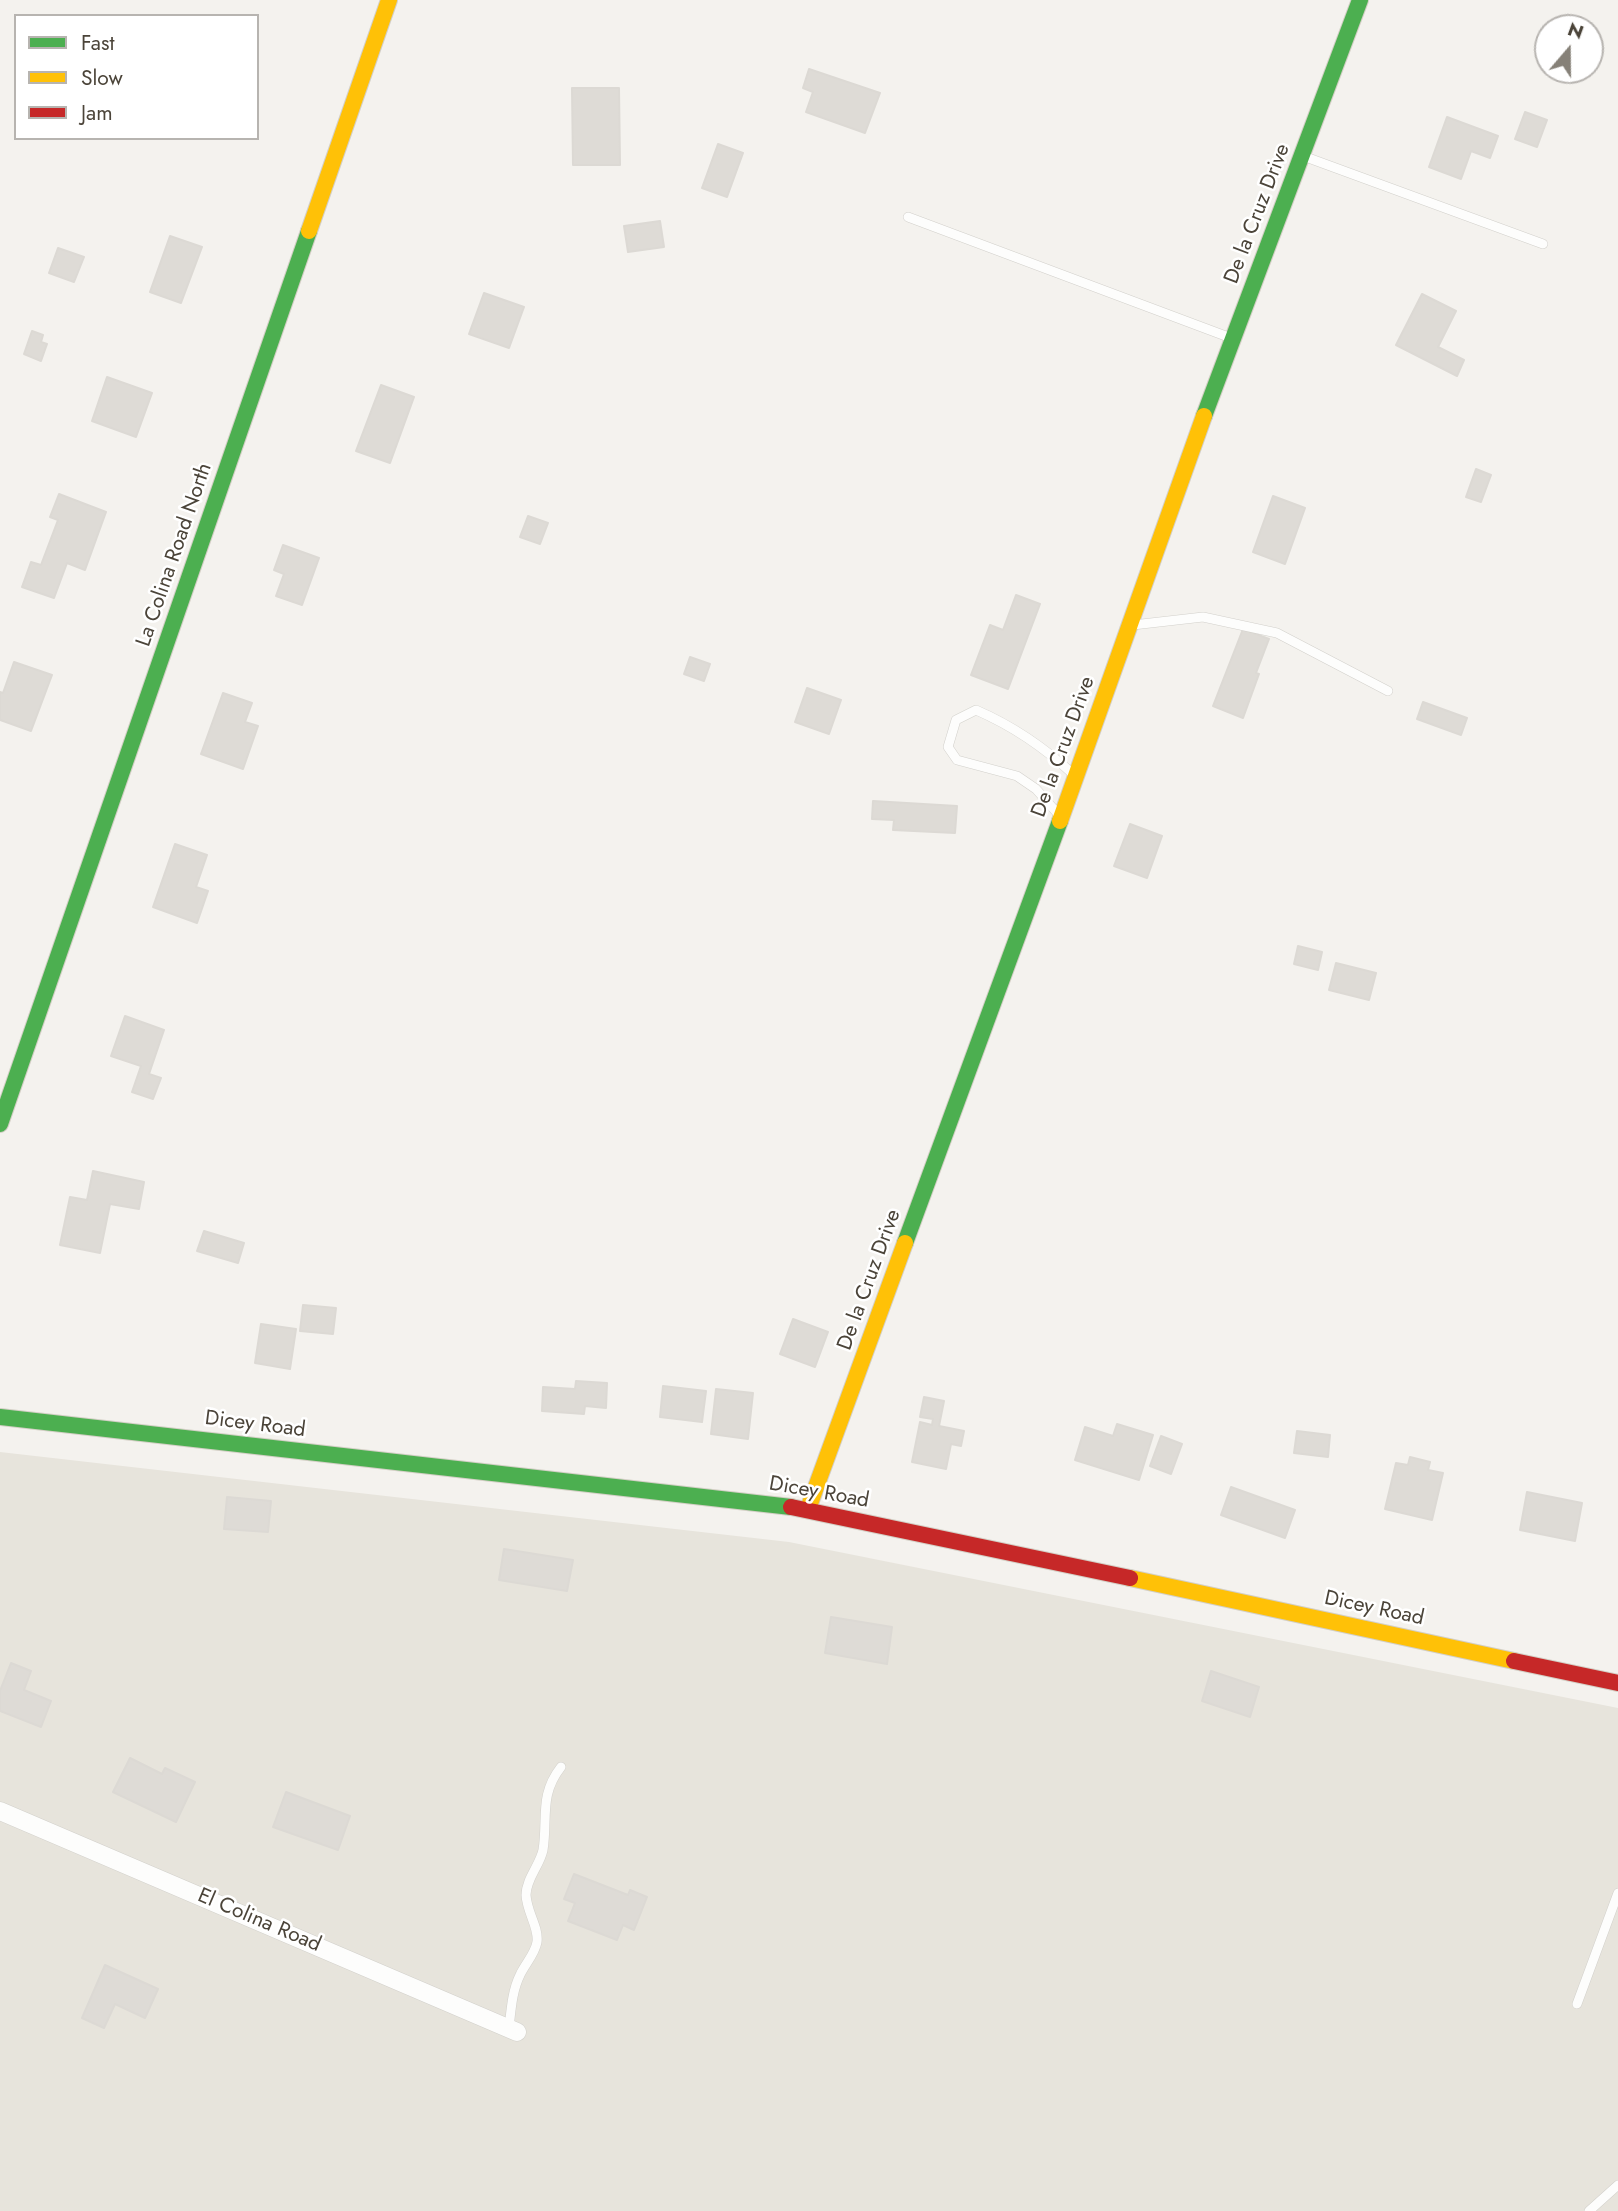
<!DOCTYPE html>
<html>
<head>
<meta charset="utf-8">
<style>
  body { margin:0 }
  #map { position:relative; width:1618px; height:2211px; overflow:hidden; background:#f4f2ee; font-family:Jost,sans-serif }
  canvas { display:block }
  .legend { position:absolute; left:14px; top:14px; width:245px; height:126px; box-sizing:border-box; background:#fff; border:2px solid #b7b4b0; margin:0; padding:9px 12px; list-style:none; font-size:21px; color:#4b4439 }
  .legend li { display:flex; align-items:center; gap:14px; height:35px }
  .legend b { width:35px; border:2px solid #b7b4b0 }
  .north { position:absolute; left:1534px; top:14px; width:70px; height:70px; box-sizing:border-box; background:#fff; border:2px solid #b7b4b0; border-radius:50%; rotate:20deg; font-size:19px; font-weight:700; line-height:28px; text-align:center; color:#4b4439 }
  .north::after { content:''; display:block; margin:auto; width:24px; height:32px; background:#868178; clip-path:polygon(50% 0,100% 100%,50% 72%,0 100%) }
</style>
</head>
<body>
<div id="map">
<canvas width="1618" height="2211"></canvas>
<ul class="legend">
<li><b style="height:9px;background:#4caf50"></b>Fast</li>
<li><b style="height:9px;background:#ffc107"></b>Slow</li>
<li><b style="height:9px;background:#c62828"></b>Jam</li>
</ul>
<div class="north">N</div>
</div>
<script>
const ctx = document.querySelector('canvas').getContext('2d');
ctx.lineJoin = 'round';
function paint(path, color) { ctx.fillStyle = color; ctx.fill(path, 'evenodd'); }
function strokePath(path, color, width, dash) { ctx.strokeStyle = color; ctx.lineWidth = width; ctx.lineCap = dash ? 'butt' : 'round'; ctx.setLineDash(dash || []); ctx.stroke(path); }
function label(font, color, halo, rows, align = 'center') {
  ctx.font = font + ' Jost,sans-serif'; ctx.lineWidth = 5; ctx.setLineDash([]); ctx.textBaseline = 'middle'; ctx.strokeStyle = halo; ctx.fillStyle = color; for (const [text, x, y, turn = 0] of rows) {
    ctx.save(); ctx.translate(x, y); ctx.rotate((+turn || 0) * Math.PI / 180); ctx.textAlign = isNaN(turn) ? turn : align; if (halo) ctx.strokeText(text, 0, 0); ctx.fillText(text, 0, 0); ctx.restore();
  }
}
paint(new Path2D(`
  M0,1452L789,1542L1618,1708V2211H0Z`), '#e7e4dc');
const building = new Path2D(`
  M809,69L880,93L865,133L806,112L813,92L803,88Z
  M572,88H619L620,165H573Z
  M1525,112L1547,120L1537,147L1515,139Z
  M1447,117L1498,136L1490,158L1471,151L1461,179L1429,167Z
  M718,144L743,153L727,197L702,188Z
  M660,221L664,247L628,252L624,226Z
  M170,236L202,247L181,303L150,292Z
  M58,248L84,257L74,282L49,273Z
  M484,293L524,307L509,348L469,334Z
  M1422,294L1456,311L1438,347L1464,360L1457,376L1396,345Z
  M32,331L43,335L41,342L47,344L41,361L24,354Z
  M107,377L152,393L136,437L92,421Z
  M381,385L414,397L390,463L356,451Z
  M1476,469L1491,475L1481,502L1466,497Z
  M59,494L106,512L85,570L67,563L54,598L22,587L31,562L41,565L58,520L50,517Z
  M1273,496L1305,508L1285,564L1253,552Z
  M528,516L548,523L540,544L520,537Z
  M283,545L319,558L302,605L276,596L284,574L274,570Z
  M1016,595L1040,604L1008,689L971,675L990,625L1003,630Z
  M1243,629L1269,639L1256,673L1259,674L1243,718L1213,706Z
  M690,657L710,664L704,681L684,674Z
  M14,662L52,675L31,731L0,720V692L3,693Z
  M807,688L841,700L829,734L795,722Z
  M223,693L252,703L245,722L258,726L243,769L201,754Z
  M1423,702L1467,718L1461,735L1417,719Z
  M873,801L957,806L955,833L893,830L894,820L872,819Z
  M1130,824L1162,836L1147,878L1114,866Z
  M175,844L207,855L196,887L208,891L197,923L153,907Z
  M1298,946L1322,952L1318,970L1294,964Z
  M1336,963L1376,973L1369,1000L1329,990Z
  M125,1016L164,1030L149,1074L161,1078L153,1099L132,1092L141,1066L111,1056Z
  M93,1171L144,1182L139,1209L110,1204L100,1253L60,1245L70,1197L87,1200Z
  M204,1231L244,1243L238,1263L197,1251Z
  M303,1305L336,1308L333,1334L300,1331Z
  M793,1319L828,1332L815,1367L780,1354Z
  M261,1324L296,1329L290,1369L255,1363Z
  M576,1381L607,1383L606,1408L585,1406L584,1414L542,1411L543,1387L575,1389Z
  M663,1386L706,1391L702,1422L660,1417Z
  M716,1389L753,1393L748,1439L711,1434Z
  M924,1397L944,1401L939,1426L964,1431L961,1446L951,1444L946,1469L912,1462L920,1422L932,1425L933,1419L920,1417Z
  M1117,1424L1153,1435L1139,1480L1075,1460L1085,1427L1113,1436Z
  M1297,1431L1330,1435L1328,1457L1294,1453Z
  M1161,1436L1182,1444L1171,1474L1150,1466Z
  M1410,1457L1430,1462L1428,1470L1443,1473L1432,1520L1385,1509L1396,1463L1408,1465Z
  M1231,1487L1295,1510L1285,1538L1221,1515Z
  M1527,1492L1582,1503L1575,1541L1520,1530Z
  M227,1497L271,1501L268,1532L224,1529Z
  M504,1549L573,1560L567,1591L499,1580Z
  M831,1617L892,1627L887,1664L825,1653Z
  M11,1663L31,1671L24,1690L51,1701L41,1727L0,1711V1691Z
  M1211,1671L1259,1687L1250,1717L1202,1701Z
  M130,1758L162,1774L165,1768L195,1782L176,1822L113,1792Z
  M286,1792L350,1816L338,1850L273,1827Z
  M574,1874L628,1895L630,1890L647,1897L634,1930L623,1925L617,1940L568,1921L575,1903L564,1899Z
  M105,1965L158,1989L145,2018L115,2004L104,2028L82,2018Z`);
paint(building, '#dedbd6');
strokePath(building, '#dcd9d4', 2);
const lane = new Path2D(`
  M1303,156L1543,244
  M908,217L1231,338
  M1133,625L1203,617L1277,633L1388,691
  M1059,815L1036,789L1017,776L957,760L948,747L956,720L976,710C1013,726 1045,748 1074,775
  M1577,2004L1618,1893
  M509,2028C511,2011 512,1991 520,1975C525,1964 535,1954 537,1942C539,1927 527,1913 526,1895C526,1879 540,1865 543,1850C548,1818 539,1795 561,1767
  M1589,2211L1618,2185`);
const street = new Path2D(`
  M0,1811L517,2032`);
const fast = new Path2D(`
  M1204,416L1360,0
  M0,1124L309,231
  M905,1243L1060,821
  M0,1417L791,1507`);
const slow = new Path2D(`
  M309,231L389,0
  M1060,821L1204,416
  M808,1509L905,1243
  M1130,1578L1514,1661`);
const jam = new Path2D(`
  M791,1507L1130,1578
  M1514,1661L1618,1683`);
strokePath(lane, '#d2d0cb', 10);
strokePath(street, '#d2d0cb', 19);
strokePath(fast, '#d3cfc5', 18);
strokePath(slow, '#d3cfc5', 18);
strokePath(jam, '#d3cfc5', 18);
strokePath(lane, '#fdfdfc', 9);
strokePath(street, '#fdfdfc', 18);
strokePath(fast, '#4caf50', 16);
strokePath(slow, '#ffc107', 16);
strokePath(jam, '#c62828', 16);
label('21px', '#4b4439', '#fff', [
  ["De la Cruz Drive",1258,214,-69],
  ["La Colina Road North",175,555,-71],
  ["De la Cruz Drive",1064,747,-70],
  ["De la Cruz Drive",870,1280,-70],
  ["Dicey Road",255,1425,7],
  ["Dicey Road",819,1493,10],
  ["Dicey Road",1374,1609,12],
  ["El Colina Road",259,1921,23]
]);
</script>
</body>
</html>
